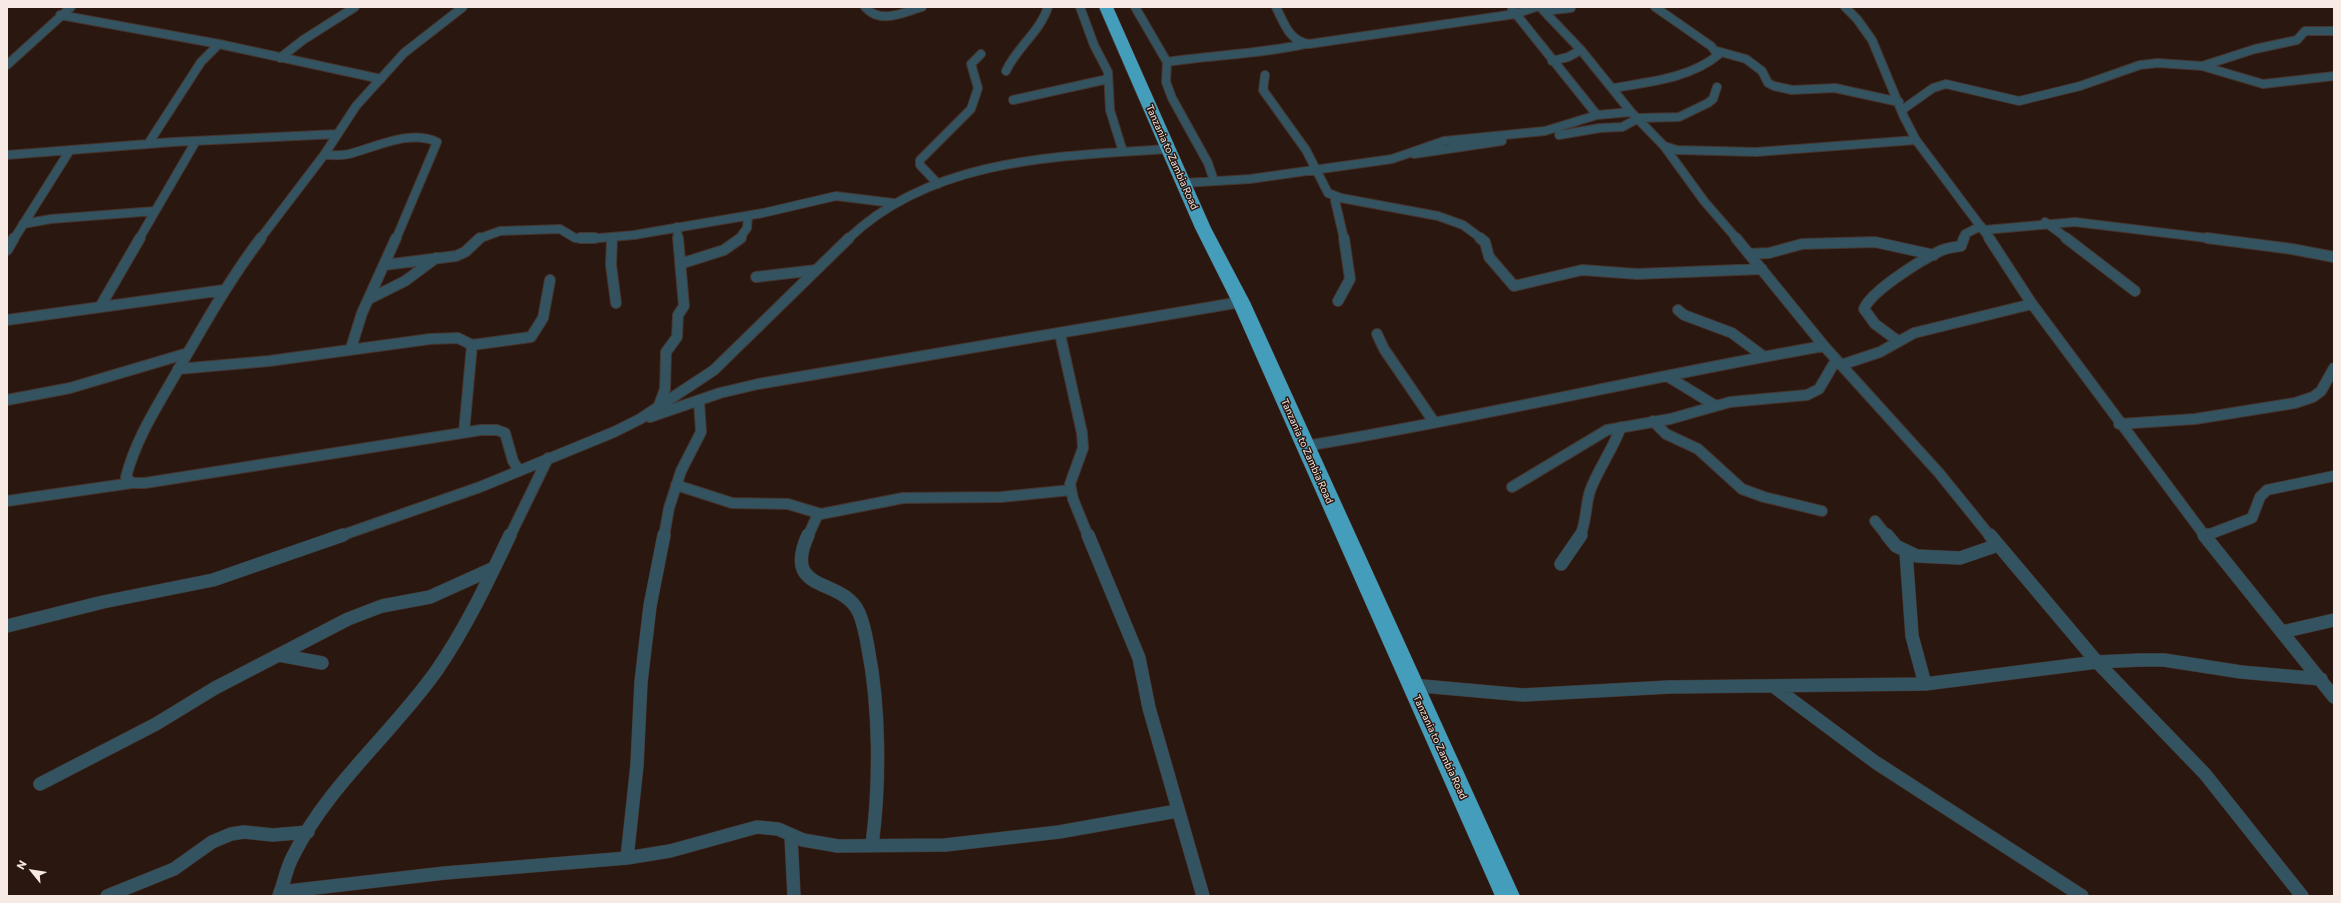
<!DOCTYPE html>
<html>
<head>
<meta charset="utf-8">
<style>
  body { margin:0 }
  #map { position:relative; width:2341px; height:903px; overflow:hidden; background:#2a1710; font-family:Commissioner,sans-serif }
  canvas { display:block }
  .frame { position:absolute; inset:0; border:8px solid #f7e9e4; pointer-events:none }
  .north { position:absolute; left:12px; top:851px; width:40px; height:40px; -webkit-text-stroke:3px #2a1710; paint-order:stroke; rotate:300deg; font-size:11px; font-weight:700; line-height:16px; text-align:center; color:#f7e9e4 }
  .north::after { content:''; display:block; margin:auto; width:14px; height:18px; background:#f7e9e4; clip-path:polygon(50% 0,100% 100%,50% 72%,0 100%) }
</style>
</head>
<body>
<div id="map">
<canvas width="2341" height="903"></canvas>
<div class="frame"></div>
<div class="north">N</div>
</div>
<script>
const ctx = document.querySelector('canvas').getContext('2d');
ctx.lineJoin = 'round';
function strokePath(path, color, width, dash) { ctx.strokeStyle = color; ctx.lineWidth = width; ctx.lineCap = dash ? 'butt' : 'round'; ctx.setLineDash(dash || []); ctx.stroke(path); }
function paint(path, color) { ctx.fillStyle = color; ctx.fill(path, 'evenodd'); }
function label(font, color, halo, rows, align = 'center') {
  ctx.font = font + ' Commissioner,sans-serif'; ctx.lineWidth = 3; ctx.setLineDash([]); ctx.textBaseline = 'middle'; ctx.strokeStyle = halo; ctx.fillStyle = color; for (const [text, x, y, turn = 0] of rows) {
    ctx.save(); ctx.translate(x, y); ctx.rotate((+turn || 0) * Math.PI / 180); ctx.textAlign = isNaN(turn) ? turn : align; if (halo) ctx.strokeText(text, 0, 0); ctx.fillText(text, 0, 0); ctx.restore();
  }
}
const streetFar2 = new Path2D(`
  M865,7C880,25 904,12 922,7
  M1080,7L1094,45L1108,72L1110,110L1123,152
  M1135,7L1167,62L1166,82L1172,98L1208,163L1214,181
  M1276,7C1284,23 1289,41 1309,44L1515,14L1536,7
  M1540,7L1581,50L1631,112L1664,146L1704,201L1737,239
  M1845,7L1857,19L1872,40L1904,117L1916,140L1990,239
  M1512,9L1597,115
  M1544,11L1571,8
  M60,15L219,44L381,79
  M1717,51L1746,59L1762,71L1768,83L1774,86L1792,90L1835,88L1899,102
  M280,58L303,40L355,7
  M1552,61L1568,57L1581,50
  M1167,62C1213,55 1260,54 1305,44
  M7,65L71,7
  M2202,66L2255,49L2297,40L2305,31H2334
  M1006,71C1017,47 1040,32 1048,7
  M1265,75L1263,90L1306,150L1328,193L1341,198L1438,216L1463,225L1482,239
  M1614,88C1648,82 1691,78 1718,55L1711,46L1655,7
  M1013,100L1108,79
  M1902,110L1933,88L1946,84L2019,101L2080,86L2140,65L2158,63L2202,66L2263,84L2334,76
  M1559,135L1600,128L1622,127L1639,118L1679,117L1708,103L1713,99L1717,87
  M148,144L201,62L219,44
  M1664,146L1677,150L1756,152L1916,140
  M1414,154L1502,141
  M7,155L173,142L337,134
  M324,155C332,155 341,156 349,154C376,147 410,129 437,142L396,239
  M1184,183L1250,179L1392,159L1444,141L1545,131L1597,115L1631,112
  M938,184L920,165V160L971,109L978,88L971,64L981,54
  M1334,196L1344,239
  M2045,222L2068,239
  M23,224L51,219L155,211
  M677,227L678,239
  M1984,230L2075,222L2215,239
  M14,239L70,150
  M139,239L196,141
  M260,239L324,155L356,106L404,53L463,7
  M478,239L500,231L560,229L575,238L588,239L634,235L763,213L836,196L893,203
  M612,239V237
  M739,239L747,228L748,216
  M848,239C932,158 1058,156 1168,149
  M1963,239L1965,234L1981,226`);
const streetFar1 = new Path2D(`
  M261,238C229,280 204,325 178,370C158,405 136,438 126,477L132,483H145L481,430H497L505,433L513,461L519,471
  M580,238H595
  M612,238L611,265L616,303
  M1480,238L1485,242L1489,257L1514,286L1582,270L1637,274L1762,269
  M1736,238L1824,346L1939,473L1990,536
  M1989,238L2032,304L2205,536
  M2066,238L2135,291
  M2207,238L2292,249L2334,257
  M7,250L14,238
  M1749,254L1769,253L1802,244L1875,242L1934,255
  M680,264L724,250L741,238
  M384,265L456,256L465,252L480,238
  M756,277L816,270
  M369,299L405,281L436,258
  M1338,301L1350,279L1344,238
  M100,307L140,238
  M1678,310L1684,315L1732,333L1763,356
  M7,320L224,290
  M1060,334L1082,433L1083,448L1070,484L1073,499L1088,536
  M1377,334L1384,349L1434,422
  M1898,341L1875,324L1864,309C1871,291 1921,260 1940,251C1946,248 1954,247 1961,246L1964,238
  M472,345L531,337L543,318L550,280
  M351,348L362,313L396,238
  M1841,365L1880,352L1914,333L2032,304
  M178,369L269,361L430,339L458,338L472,345L464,432
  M1667,376L1716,406
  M7,400L70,388L188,353
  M658,408L665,389L666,352L677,337L678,315L684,306L678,238
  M650,417L720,393L758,384L1241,302
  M1653,421L1666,434L1698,449L1742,489L1764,497L1822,511
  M2119,424L2195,419L2295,403L2313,397L2321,391L2334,368
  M1305,446C1479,418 1650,376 1824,346
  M676,485L732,503L788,504L821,514L903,498L1001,497L1071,490
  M1512,487L1607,430L1670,419L1730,402L1807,395L1819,389L1836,360
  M7,501L132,483
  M1875,521L1887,536
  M340,536L480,487L614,432L640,419L714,370L849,238
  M510,536L548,458
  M664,536L669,508L681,471L701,432L699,401
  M808,536L818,514
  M1580,536C1587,521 1585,506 1590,491C1597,471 1613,449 1621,427
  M2205,536L2252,518L2260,497L2267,490L2334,476`);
const street = new Path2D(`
  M808,535C781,595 843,576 859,613C864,624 866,636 868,648C880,708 880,785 872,845
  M1088,535L1139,658L1149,708L1203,896
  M1887,535L1896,546L1917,556L1960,558L1998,545
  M1990,535L2097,662L2205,774L2302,896
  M2204,535L2334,697
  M2205,536L2208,535
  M1906,552L1912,636L1925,684
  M1561,564L1581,535
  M7,626L103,602L213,580L343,535
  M2282,632L2334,620
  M279,655L322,663
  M1411,685L1523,695L1669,687L1925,684L2097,662L2140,660H2164L2241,672L2321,679
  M1773,686L1875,762L2082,896
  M40,784L156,724L215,688L348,619L382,606L430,597L492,569
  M791,836L794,896
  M627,858L637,765L641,682L650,606L664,535
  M280,892L445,873L627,858L670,851L757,827L778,829L803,840L838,846L945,845L1059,832L1177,811
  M107,896L174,869L212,842L231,834L244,832L273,835L308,832
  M279,896C284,883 286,869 293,856C328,785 392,734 437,670C466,628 488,581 510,535`);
const highway = new Path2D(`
  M1099,7H1113L1211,228L1250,302L1520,896H1495L1232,302L1195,228Z`);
strokePath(streetFar2, '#47342e', 10);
strokePath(streetFar1, '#47342e', 12);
strokePath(street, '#47342e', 14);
strokePath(highway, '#47342e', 1);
strokePath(streetFar2, '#32535f', 8);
strokePath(streetFar1, '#32535f', 10);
strokePath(street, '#32535f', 13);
paint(highway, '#449ebb');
label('10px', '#f7e9e4', '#2a1710', [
  ["Tanzania to Zambia Road",1172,157,66],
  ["Tanzania to Zambia Road",1307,451,66],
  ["Tanzania to Zambia Road",1440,747,65]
]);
</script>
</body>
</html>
